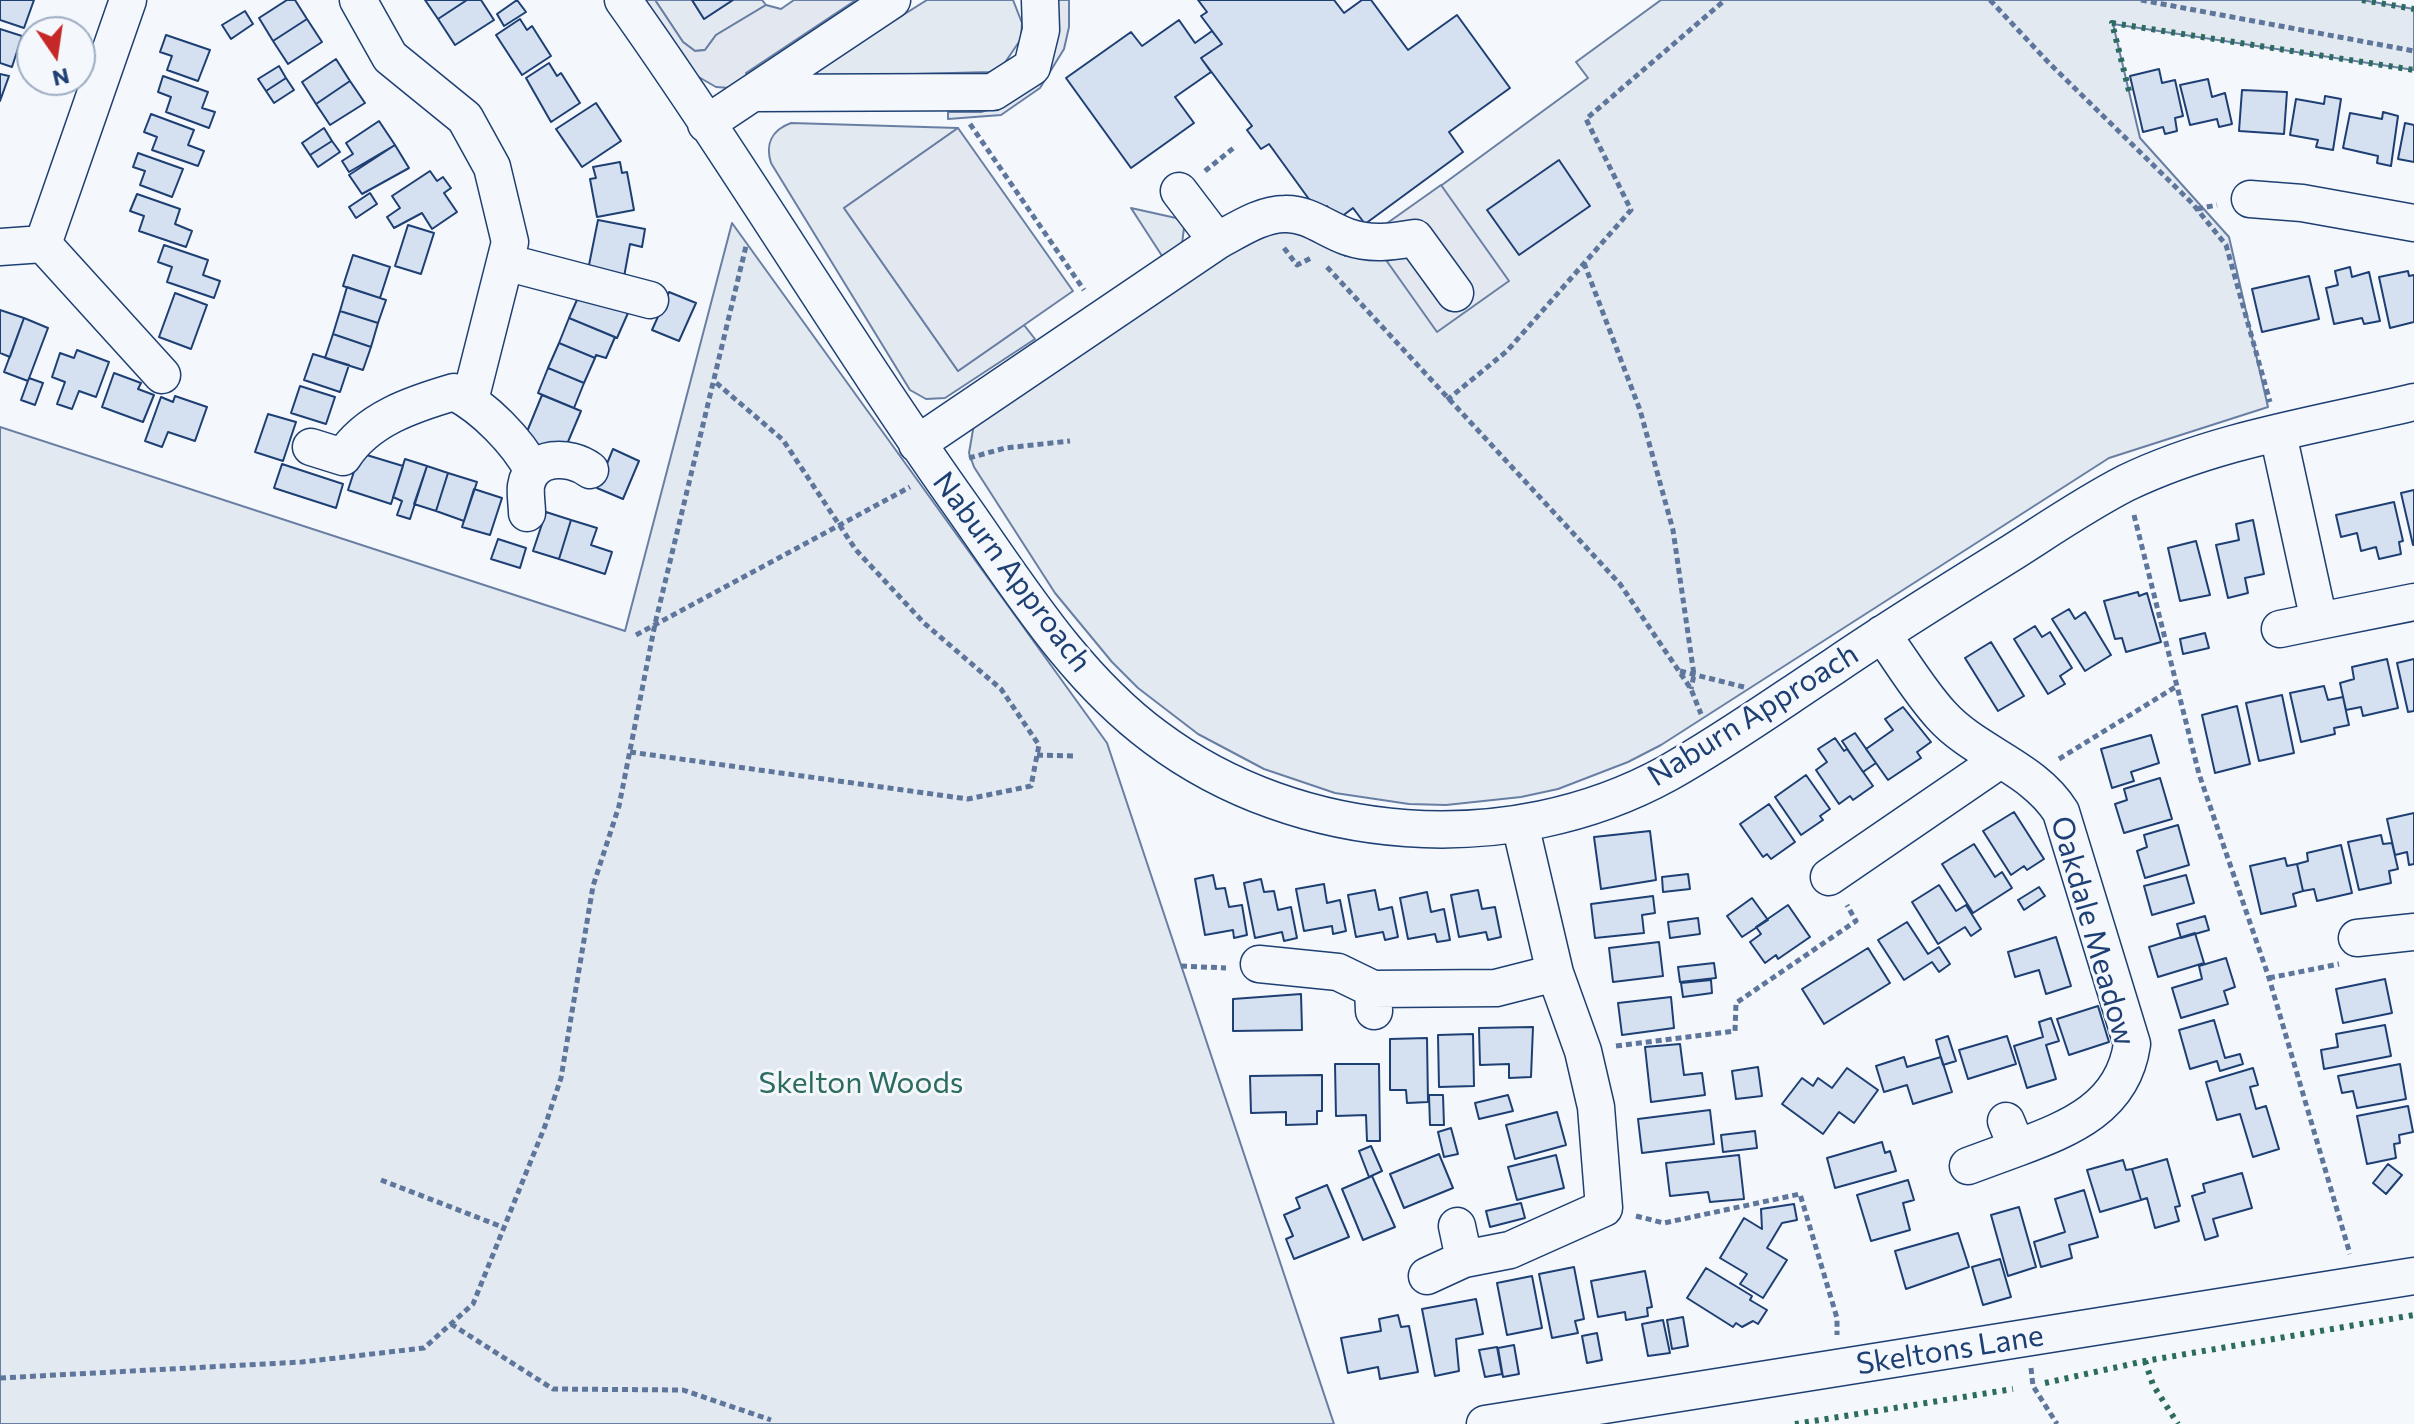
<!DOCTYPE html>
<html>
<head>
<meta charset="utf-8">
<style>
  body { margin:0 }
  #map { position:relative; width:2414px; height:1424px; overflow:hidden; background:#f4f7fb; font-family:Commissioner,sans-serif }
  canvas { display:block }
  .north { position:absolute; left:16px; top:16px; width:80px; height:80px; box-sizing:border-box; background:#f4f7fb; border:2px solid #9eadc5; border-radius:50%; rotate:167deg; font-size:22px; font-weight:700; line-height:32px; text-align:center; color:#1d3f73 }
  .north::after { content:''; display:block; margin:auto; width:28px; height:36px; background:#c62828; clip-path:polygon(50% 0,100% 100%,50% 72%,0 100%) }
</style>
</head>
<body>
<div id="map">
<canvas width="2414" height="1424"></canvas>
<div class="north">N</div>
</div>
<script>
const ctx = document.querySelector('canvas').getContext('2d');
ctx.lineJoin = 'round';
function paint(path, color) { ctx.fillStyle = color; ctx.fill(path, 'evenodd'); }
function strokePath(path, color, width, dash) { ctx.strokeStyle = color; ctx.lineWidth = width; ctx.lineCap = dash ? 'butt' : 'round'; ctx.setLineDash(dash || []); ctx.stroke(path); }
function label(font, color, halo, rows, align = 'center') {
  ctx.font = font + ' Commissioner,sans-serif'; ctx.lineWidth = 6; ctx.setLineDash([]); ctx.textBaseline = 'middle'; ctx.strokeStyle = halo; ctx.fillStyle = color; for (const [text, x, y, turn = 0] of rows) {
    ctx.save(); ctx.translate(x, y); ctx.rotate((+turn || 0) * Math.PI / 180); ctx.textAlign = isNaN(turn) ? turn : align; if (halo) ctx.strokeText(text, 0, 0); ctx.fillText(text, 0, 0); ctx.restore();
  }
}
const green = new Path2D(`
  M655,0H692L704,19L733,0H762L766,5L716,35L705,50L695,51L683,42Z
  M927,0H1013L1022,23L1021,39L1004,64L990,72L804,77Z
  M1661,0H2362L2414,9V70L2113,24L2140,138L2229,237L2268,407L2109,458L1661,745L1628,762L1558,789L1521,797L1446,805L1409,804L1335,793L1264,769L1198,734L1138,688L1112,662L1055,593L974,467L969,453L974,424L1269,224L1323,236L1345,256L1588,78L1576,62Z
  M791,123L958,128L844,208L958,371L1024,325L1035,339L945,398L926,399L910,390L771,163C765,144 772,130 791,123Z
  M1131,208L1185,220L1182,244L1166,262Z
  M732,223L1107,743L1334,1424H0V427L625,631Z`);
paint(green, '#e3e9f0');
strokePath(green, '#687fa3', 2);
const parking = new Path2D(`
  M637,0H655L683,42L695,51L705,50L716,35L766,5L781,9L794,0H856L746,73L751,80L730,88L716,87L690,72Z
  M1053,0H1069V27L1064,49L1040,88L1001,115L948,119V112H981L1005,105Z
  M958,128L1073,291L958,371L844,208Z
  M1441,185L1509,281L1437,332L1369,236Z`);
paint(parking, '#e3e8f0');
strokePath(parking, '#687fa3', 2);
const building = new Path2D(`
  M0,0H34L24,28L0,20Z
  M287,0H295L307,19L273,41L259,18Z
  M425,0H467L438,19Z
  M467,0H481L494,20L455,45L438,19Z
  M517,0L526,12L504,26L497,14Z
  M692,0H733L704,19Z
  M1198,0H1334L1344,13L1362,0H1371L1408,50L1457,15L1510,88L1449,132L1463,152L1365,224L1353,208L1337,220L1327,206L1319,213L1269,144L1261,149L1247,130L1252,126L1201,58L1222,44L1201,16L1207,12Z
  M245,11L253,24L231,39L222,25Z
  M307,19L322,42L288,64L273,41Z
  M520,19L527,30L532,26L551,56L522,75L496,35Z
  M1179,20L1195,43L1212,31L1222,44L1201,58L1211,72L1175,97L1194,123L1131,168L1066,78L1131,32L1142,46Z
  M0,29L22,36L12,67L0,63Z
  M166,35L210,50L198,81L167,70L172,56L160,52Z
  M336,59L350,81L316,104L302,82Z
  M549,63L557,76L561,73L580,103L551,122L526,78Z
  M279,66L286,78L266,91L258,79Z
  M2159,69L2162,83L2175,80L2183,116L2175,118L2177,131L2165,134L2163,127L2143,132L2130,76Z
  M0,74L9,76L0,101Z
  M163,76L208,92L202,108L215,112L209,128L166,112L171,97L158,92Z
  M286,78L294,90L274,103L266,91Z
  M2208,79L2212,97L2225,93L2232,124L2219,127L2217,119L2190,125L2180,85Z
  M350,81L365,103L330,125L316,104Z
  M2242,90L2287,92L2284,134L2239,131Z
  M2325,96L2341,99L2333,150L2316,147L2318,140L2290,135L2296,99L2324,104Z
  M596,103L621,141L582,167L556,129Z
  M2383,112L2398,116L2391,166L2377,163L2378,156L2343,148L2350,113L2382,119Z
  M151,114L194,130L188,145L204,151L198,166L152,150L157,137L144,132Z
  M379,121L395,145L349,172L342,161L353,154L346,143Z
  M2405,123L2414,125V162L2398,159Z
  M324,128L332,141L310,155L302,143Z
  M332,141L340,152L318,167L310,155Z
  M395,145L409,168L362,194L349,175Z
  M138,153L183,169L172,197L140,185L145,171L133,167Z
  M1559,160L1590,206L1519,255L1487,210Z
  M620,162L622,173L627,172L634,210L597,217L590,179L596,178L593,167Z
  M430,171L437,181L443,177L451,188L444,193L457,212L432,229L422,213L394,228L387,217L400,208L392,196Z
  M370,193L377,204L356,218L349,207Z
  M137,194L180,209L175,224L192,231L186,247L139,231L144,216L130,211Z
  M598,220L645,229L642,247L630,244L624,277L588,270Z
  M408,225L434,233L421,274L395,266Z
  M164,245L208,260L203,275L220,281L214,298L167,282L172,267L158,262Z
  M353,255L390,267L380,298L343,286Z
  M2350,267L2352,277L2369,272L2380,321L2364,324L2362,318L2334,324L2326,288L2338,285L2335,271Z
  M2408,271L2409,276L2414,275V322L2390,328L2379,277Z
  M2309,276L2319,319L2262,332L2252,289Z
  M347,287L386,300L378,323L340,311Z
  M669,292L696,303L679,341L652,330Z
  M175,293L207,305L191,349L159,337Z
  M580,293L628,313L617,338L569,318Z
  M0,310L24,318L10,357L0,353Z
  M340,311L378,323L371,347L333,334Z
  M24,318L48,328L28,381L4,372Z
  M569,318L615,337L606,358L596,355L595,358L559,343Z
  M333,334L371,347L363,370L325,358Z
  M559,343L595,358L584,383L548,368Z
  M77,350L109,362L96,397L79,391L72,409L57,404L65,382L52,377L60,353L74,358Z
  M313,354L349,365L340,392L304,380Z
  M548,368L584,383L574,408L538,393Z
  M114,373L141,383L138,389L154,395L143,422L102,407Z
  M29,378L43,383L35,405L21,400Z
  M300,386L335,397L326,424L291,413Z
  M542,395L581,411L562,456L524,439Z
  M175,396L207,407L195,441L168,432L162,447L145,441L161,397L173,402Z
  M268,414L296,422L283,461L255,452Z
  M613,449L639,461L623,499L597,488Z
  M360,453L403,466L391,504L348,490Z
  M405,459L427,466L410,519L397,515L402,501L393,497Z
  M282,464L343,484L336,508L274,488Z
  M427,466L448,473L436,511L414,504Z
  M448,473L477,482L464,521L436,511Z
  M474,489L502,498L490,535L462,527Z
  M2414,490V545H2413L2401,493Z
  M2394,502L2403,541L2399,542L2401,554L2379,559L2376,547L2361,551L2357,533L2341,537L2336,515Z
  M546,512L571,520L559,559L533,551Z
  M571,520L597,528L591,545L612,552L605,574L559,559Z
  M2253,520L2264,574L2245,578L2248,593L2228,598L2216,545L2239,540L2236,524Z
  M498,539L526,548L520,568L491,559Z
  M2196,541L2210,595L2180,601L2168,548Z
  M2138,592L2139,596L2147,593L2161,642L2126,652L2122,638L2115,639L2104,601Z
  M2069,609L2075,619L2085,612L2111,655L2085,671L2052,619Z
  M2035,626L2042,637L2050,632L2072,668L2060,676L2065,684L2048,694L2014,639Z
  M2205,633L2209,648L2183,654L2180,639Z
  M1991,642L2024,696L1998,711L1965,658Z
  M2387,659L2398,708L2363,716L2361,707L2346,710L2340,683L2354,679L2352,667Z
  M2414,659V711L2408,712L2397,663Z
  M2324,686L2328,700L2343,697L2349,725L2334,728L2335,734L2301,742L2290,693Z
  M2282,695L2294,753L2259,761L2246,703Z
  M2237,706L2250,764L2215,773L2202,715Z
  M1903,707L1931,742L1917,752L1921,758L1888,780L1866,749L1893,730L1885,719Z
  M1855,733L1876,763L1863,772L1842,741Z
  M2151,735L2159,763L2131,772L2134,781L2112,788L2101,749Z
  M1835,738L1844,751L1847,749L1873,786L1853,800L1850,796L1839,804L1816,770L1827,762L1818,749Z
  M1806,775L1830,809L1820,816L1823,820L1801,835L1775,797Z
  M2160,778L2172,819L2124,833L2115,804L2127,800L2124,789Z
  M1769,804L1795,842L1771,859L1767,854L1763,857L1740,824Z
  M2014,812L2044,859L2027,870L2024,866L2011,875L1983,831Z
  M2414,813V864L2409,865L2407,852L2395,855L2387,819Z
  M2178,825L2189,865L2145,878L2137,851L2147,847L2144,835Z
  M1650,831L1656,880L1601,889L1594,837Z
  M2381,835L2383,844L2392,843L2398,869L2389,871L2391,883L2359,890L2348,842Z
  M1974,844L1995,877L2002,872L2012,888L1973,913L1942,864Z
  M2341,845L2352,893L2317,901L2314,889L2303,891L2297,864L2308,861L2307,853Z
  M2285,858L2287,866L2297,864L2303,891L2293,894L2296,906L2261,914L2250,866Z
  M1688,874L1690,889L1663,892L1662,877Z
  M1213,875L1216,889L1225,888L1229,907L1242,905L1247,935L1234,938L1233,930L1205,935L1195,879Z
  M2186,875L2194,903L2152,915L2144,886Z
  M1261,879L1264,892L1274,891L1278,910L1291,907L1297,938L1284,941L1282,932L1255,938L1244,883Z
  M1324,884L1327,903L1340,900L1346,931L1333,934L1332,926L1304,931L1296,889Z
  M1939,885L1956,911L1966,905L1981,929L1971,936L1965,927L1938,944L1912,902Z
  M2039,887L2045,896L2024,910L2018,900Z
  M1375,890L1379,910L1392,907L1398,937L1385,940L1383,932L1356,937L1348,895Z
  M1478,890L1482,909L1495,907L1501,937L1488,940L1486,932L1459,937L1451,895Z
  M1427,892L1431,912L1444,909L1450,940L1437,942L1435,934L1408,939L1400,898Z
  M1653,896L1655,913L1642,915L1644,933L1595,938L1591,904Z
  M1752,898L1768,920L1742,937L1727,916Z
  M1788,905L1810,937L1778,959L1776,955L1765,963L1750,942L1761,934L1756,927Z
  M2205,916L2209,930L2181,938L2177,924Z
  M1698,918L1700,934L1670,938L1668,922Z
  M1907,922L1928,954L1939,947L1950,964L1939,972L1932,962L1904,980L1878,940Z
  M2195,933L2204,963L2158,977L2149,947Z
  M2056,937L2071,986L2046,994L2039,970L2015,977L2008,952Z
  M1659,942L1663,976L1613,982L1609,948Z
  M1868,948L1890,983L1824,1024L1802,989Z
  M2226,958L2235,987L2224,991L2228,1004L2181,1018L2172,988L2202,979L2199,966Z
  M1714,963L1716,978L1680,982L1678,967Z
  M2385,979L2392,1013L2343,1023L2336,989Z
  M1711,980L1712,993L1683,997L1681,983Z
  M1301,994L1302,1030L1233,1031V999Z
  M1671,997L1674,1028L1622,1035L1618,1003Z
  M2098,1006L2109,1042L2069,1055L2057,1019Z
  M2051,1018L2059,1041L2046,1045L2056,1079L2027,1088L2014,1046L2043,1037L2039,1022Z
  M2214,1020L2225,1058L2240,1054L2243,1064L2220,1071L2217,1061L2190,1069L2179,1030Z
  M2385,1025L2391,1056L2324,1069L2321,1050L2338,1047L2336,1034Z
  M1533,1027L1531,1077L1509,1078V1064L1480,1065L1479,1028Z
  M1473,1034L1474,1086L1439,1087L1438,1035Z
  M1948,1036L1956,1061L1943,1065L1936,1040Z
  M2007,1036L2016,1064L1968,1079L1959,1050Z
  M1427,1038L1428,1102L1407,1103L1406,1090H1390V1039Z
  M1680,1044L1684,1075L1702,1073L1705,1095L1651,1102L1645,1047Z
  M1904,1057L1907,1067L1941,1057L1952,1092L1913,1104L1907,1085L1884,1092L1876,1066Z
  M1335,1064H1379L1380,1141H1367L1366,1115L1336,1116Z
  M2400,1064L2406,1099L2357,1108L2353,1091L2342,1093L2338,1076Z
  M1758,1067L1762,1096L1736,1099L1732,1071Z
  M1847,1068L1878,1090L1854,1123L1839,1112L1823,1134L1782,1104L1802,1078L1813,1086L1818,1078L1832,1088Z
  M2253,1068L2258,1085L2250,1087L2256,1109L2266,1106L2279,1149L2253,1157L2240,1114L2217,1120L2206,1082Z
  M1322,1075V1111H1317V1124L1286,1125V1112L1251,1113L1250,1076Z
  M1429,1095H1443L1444,1125H1430Z
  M1508,1095L1513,1111L1479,1119L1475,1103Z
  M2408,1106L2413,1132L2399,1135L2400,1143L2394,1144L2396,1158L2367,1164L2357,1116Z
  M1710,1110L1714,1144L1642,1153L1638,1119Z
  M1557,1112L1566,1145L1515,1159L1506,1125Z
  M1451,1128L1458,1154L1444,1157L1438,1132Z
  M1755,1131L1757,1148L1723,1152L1721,1135Z
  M1882,1142L1885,1153L1890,1151L1896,1171L1835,1188L1827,1158Z
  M1371,1146L1382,1171L1369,1177L1359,1151Z
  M1439,1154L1453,1188L1404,1208L1390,1174Z
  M1556,1155L1564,1188L1517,1200L1508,1167Z
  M1739,1155L1744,1199L1710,1202L1708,1192L1670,1196L1666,1163Z
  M2167,1159L2180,1206L2175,1207L2179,1221L2155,1228L2147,1198L2141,1200L2132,1169Z
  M2123,1160L2126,1170L2132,1169L2141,1200L2100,1212L2087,1170Z
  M2388,1164L2402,1175L2386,1194L2373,1183Z
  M2242,1173L2252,1208L2213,1219L2218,1236L2205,1240L2192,1196L2205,1192L2203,1184Z
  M1372,1176L1395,1227L1363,1240L1342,1189Z
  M1908,1180L1914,1200L1903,1203L1910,1230L1871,1241L1857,1195Z
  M1327,1185L1349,1237L1294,1259L1286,1239L1293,1236L1284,1215L1300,1208L1296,1198Z
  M2084,1190L2098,1237L2069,1245L2072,1258L2041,1267L2034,1242L2065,1232L2055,1199Z
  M1521,1203L1525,1218L1490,1227L1486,1211Z
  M1794,1204L1797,1220L1782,1223L1767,1248L1787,1260L1763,1298L1740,1284L1747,1274L1720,1258L1744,1218L1762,1229L1761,1209Z
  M2019,1207L2036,1267L2008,1276L1991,1215Z
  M1958,1233L1969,1267L1906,1289L1895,1251Z
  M2000,1259L2011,1297L1983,1305L1972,1267Z
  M1574,1267L1584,1319L1575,1321L1578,1333L1552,1338L1539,1274Z
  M1706,1268L1752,1296L1750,1300L1767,1310L1758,1324L1753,1321L1742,1327L1736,1323L1733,1327L1687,1298Z
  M1645,1271L1652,1307L1647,1308L1648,1316L1626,1320L1625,1312L1598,1317L1591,1281Z
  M1532,1276L1542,1328L1507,1335L1497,1283Z
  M1476,1299L1483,1334L1456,1339L1459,1371L1435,1376L1422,1309Z
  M1398,1315L1401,1327L1409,1326L1418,1372L1380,1379L1378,1367L1348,1373L1341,1338L1381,1331L1379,1319Z
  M1683,1317L1688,1346L1672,1349L1667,1320Z
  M1663,1320L1670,1353L1648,1356L1642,1324Z
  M1597,1333L1602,1360L1587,1363L1582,1336Z
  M1514,1345L1519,1374L1503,1377L1498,1348Z
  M1497,1347L1502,1374L1485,1377L1479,1350Z`);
paint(building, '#d5e0f0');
strokePath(building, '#1d3f73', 2);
const minor = new Path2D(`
  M358,0L390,57L465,118L492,167L510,242L470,400
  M623,0C741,166 845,342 963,508C1020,589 1074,677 1155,737C1299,845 1510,860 1668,773C1725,741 1778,703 1833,667C1890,628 1949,592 2008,555C2046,531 2085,504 2126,483C2215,440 2318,425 2414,402
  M753,93L993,92L1032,67L1041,30L1040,0
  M706,124L892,0
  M2250,199L2302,203L2414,223
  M1217,241C1238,230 1261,214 1285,214C1308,213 1327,230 1348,237C1371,245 1391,242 1415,238L1455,293
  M43,244L128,0
  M43,244L162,375
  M0,247L43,244
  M505,262L650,300
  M2278,434L2319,621L2414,602
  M917,444L1217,241L1179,191
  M311,447L343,457C367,419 413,404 454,392C484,407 518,442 533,471
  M527,513C527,505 525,495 526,486C531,454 570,455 590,470
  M2280,629L2319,621
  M1882,634C1901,660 1919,691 1941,715C1976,754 2033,767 2061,812L2132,1044C2123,1107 2071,1128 2017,1148
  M1829,877L2000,760
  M2357,938L2414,932
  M1259,964L1338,972L1373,989L1374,1011
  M1373,989L1496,988L1555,973
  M1968,1166L2017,1148L2006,1121
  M1464,1259L1510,1250L1604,1208L1596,1107L1583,1051L1555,973L1520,824
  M1427,1276L1464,1259L1457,1226
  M1485,1424L2414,1276`);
strokePath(minor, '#1d3f73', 39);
strokePath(new Path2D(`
  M1990,0L2049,63L2192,203L2226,245L2270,402
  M2141,0L2414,51
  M970,124L1084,290
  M1205,171L1236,146
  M2197,209L2217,205
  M1284,248L1297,265L1311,258
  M1584,263L1640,410L1673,530L1694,675L1691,689
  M1327,267L1620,584L1691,689L1701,714
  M1447,400L1507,351L1631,210L1586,119L1725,0
  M969,458L1005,448L1070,441
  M2134,515L2199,774L2269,978L2350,1254
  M636,635L910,487
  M1680,671L1744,687
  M630,752L968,799L1031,786L1039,745L1001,689L924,623L856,550L783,440L714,381
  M1037,755L1075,756
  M2059,759L2177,686
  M1181,966L1226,968
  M2269,978L2339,964
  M1616,1046L1735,1031L1736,1003L1856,921L1847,905
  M381,1180L505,1228
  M1636,1216L1664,1223L1800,1194L1837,1318V1335
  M451,1324L553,1389L683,1390L771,1420
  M2031,1368L2033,1386L2057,1424
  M0,1378L302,1362L424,1348L473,1304L545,1126L561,1078L593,886L619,806L655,624L746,246`), '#5e769c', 5, [6, 4]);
strokePath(minor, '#f4f7fb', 36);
strokePath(new Path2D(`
  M2362,0L2414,9
  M2129,91L2112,23L2414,70
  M2145,1361L2153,1385L2178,1424
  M2045,1383L2145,1361L2414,1315
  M1795,1424L2013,1389`), '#2c6c60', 6, [4, 6]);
label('30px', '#1d3f73', '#f4f7fb', [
  ["Naburn Approach",1012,572,53],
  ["Naburn Approach",1753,715,-32],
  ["Oakdale Meadow",2093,931,74],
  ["Skeltons Lane",1950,1350,-9]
]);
label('30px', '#2c6c60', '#f4f7fb', [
  ["Skelton Woods",861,1083]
]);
</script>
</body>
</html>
